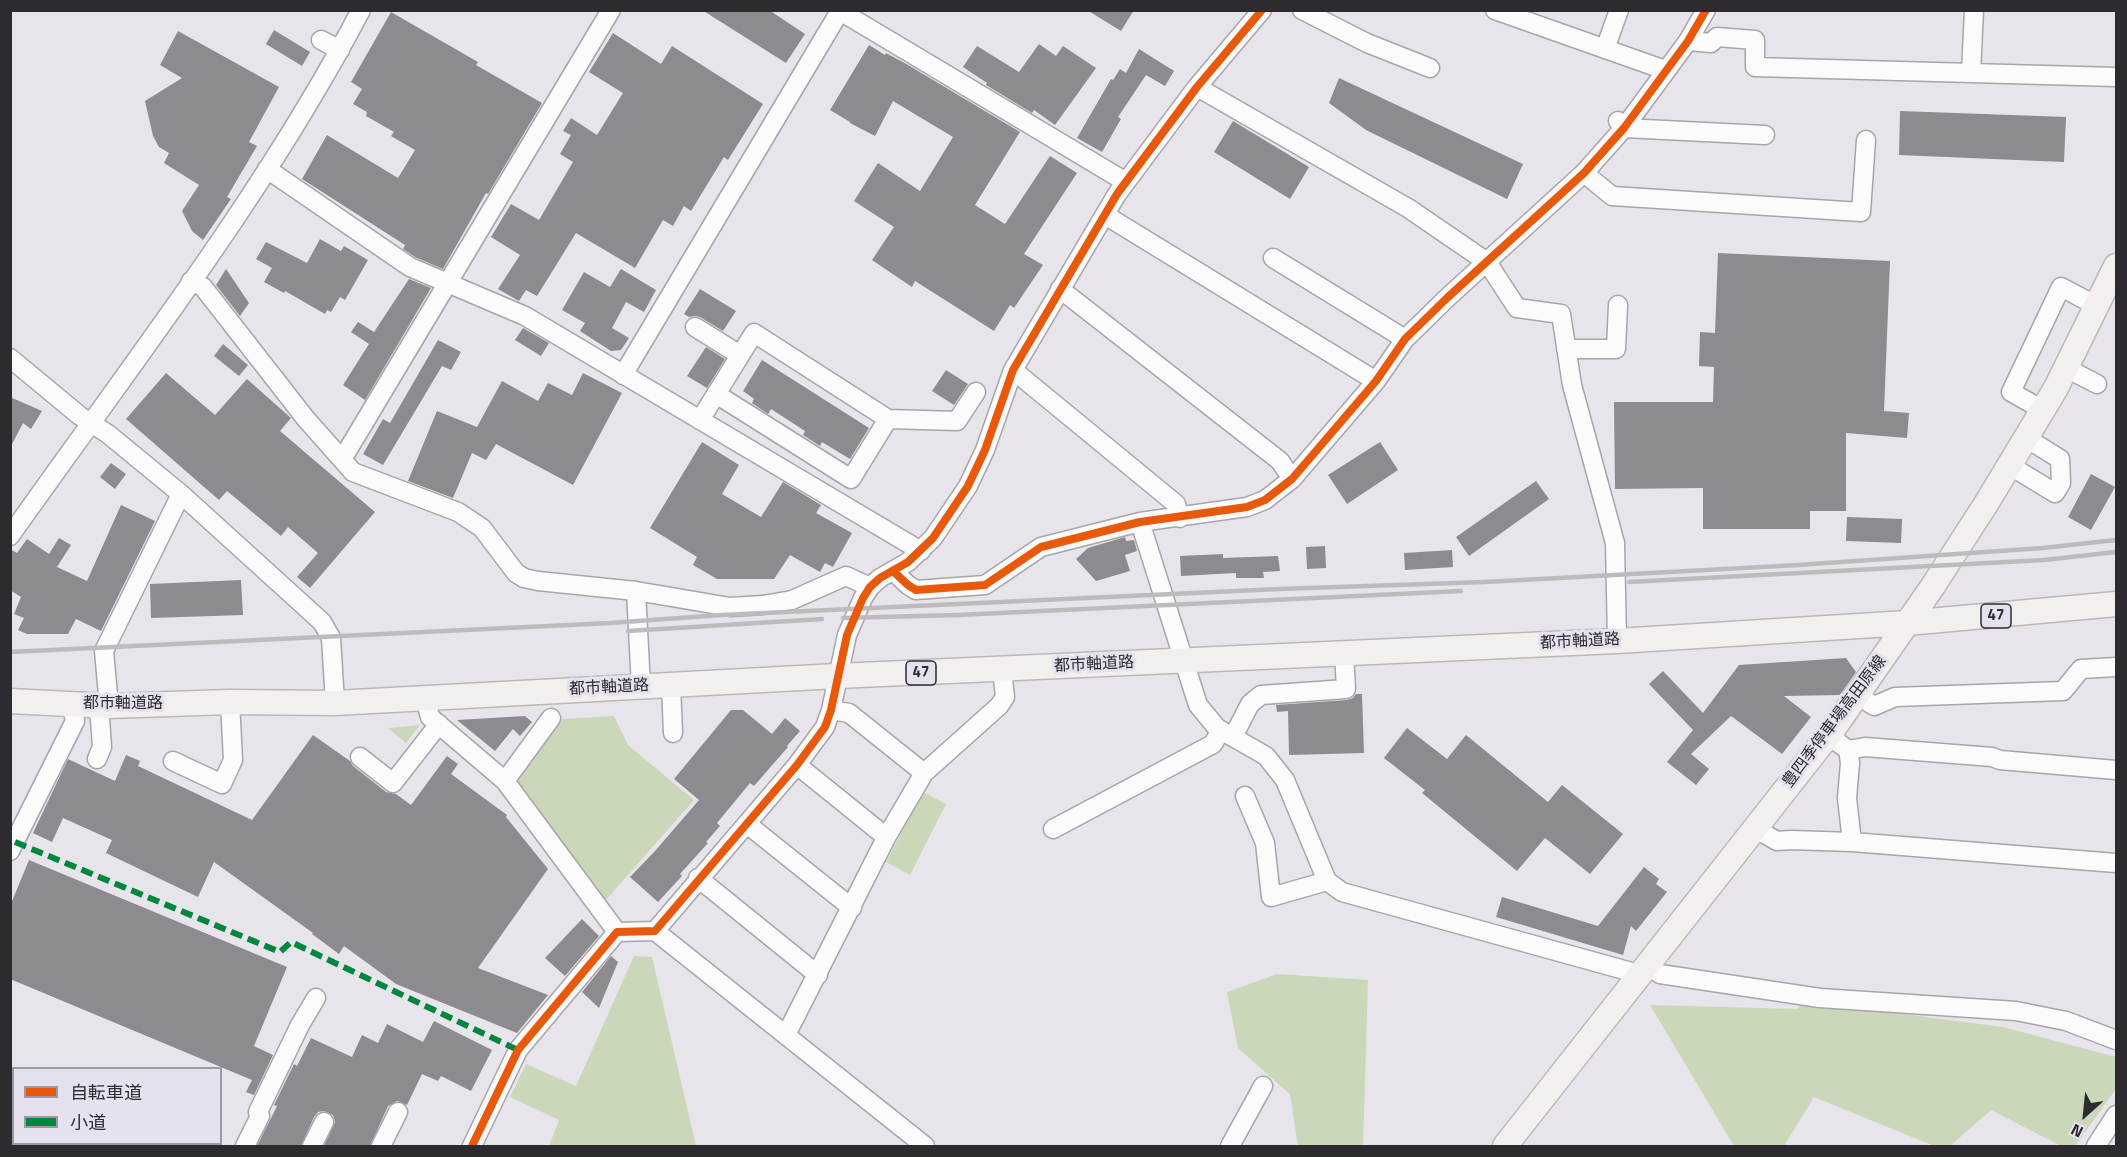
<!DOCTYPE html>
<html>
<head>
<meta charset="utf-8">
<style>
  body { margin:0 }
  #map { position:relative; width:2127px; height:1157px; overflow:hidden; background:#e8e4ec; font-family:"Titillium Web","Noto Sans JP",sans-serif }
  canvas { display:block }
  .frame { position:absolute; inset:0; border:12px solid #2d2b30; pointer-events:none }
  .legend { position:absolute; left:12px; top:1067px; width:210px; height:78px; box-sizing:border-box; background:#e7e1ef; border:2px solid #9d98a3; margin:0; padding:8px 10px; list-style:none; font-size:18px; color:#2d2b30 }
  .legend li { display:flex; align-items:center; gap:12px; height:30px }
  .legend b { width:30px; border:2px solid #9d98a3 }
  .north { position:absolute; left:2055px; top:1085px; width:60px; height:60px; -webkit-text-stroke:4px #e7e1ef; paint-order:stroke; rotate:207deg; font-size:16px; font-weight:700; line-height:24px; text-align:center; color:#2d2b30 }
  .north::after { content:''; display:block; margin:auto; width:21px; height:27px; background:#2d2b30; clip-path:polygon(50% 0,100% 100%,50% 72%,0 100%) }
</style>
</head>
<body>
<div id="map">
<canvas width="2127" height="1157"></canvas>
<div class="frame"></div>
<ul class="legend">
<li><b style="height:8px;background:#e8590c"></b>自転車道</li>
<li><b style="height:8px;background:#00873e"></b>小道</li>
</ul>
<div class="north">N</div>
</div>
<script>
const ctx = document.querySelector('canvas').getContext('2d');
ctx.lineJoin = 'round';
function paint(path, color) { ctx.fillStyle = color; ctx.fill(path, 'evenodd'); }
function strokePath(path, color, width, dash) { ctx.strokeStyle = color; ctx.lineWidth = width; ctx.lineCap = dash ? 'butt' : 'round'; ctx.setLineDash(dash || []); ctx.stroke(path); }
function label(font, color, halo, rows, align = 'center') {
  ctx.font = font + ' "Titillium Web","Noto Sans JP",sans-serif'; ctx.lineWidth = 6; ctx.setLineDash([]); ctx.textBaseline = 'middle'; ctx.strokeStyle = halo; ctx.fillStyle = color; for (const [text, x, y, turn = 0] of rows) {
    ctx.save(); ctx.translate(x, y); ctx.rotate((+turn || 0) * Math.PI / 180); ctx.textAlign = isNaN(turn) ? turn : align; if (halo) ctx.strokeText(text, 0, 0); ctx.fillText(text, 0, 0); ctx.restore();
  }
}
paint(new Path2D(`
  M614,716L628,745L694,800L605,901L515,782L563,719Z
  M420,725L406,743L388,728Z
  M923,792L946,804L910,875L886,862Z
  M634,956L652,957L696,1146H549L559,1120L510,1097L526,1064L576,1086Z
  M1277,974L1368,980L1363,1146H1298L1290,1094L1238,1048L1227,992Z
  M1803,1001L2003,1027L2116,1057V1089L2075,1146H2061L1991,1110L1950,1146H1934L1814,1097L1784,1146H1734L1650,1005L1798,1009Z
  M80,1144H134L133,1146H79Z`), '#cbd7b9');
paint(new Path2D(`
  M702,10H769L805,34L786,63Z
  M1087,10H1134L1121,31Z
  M391,12L478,62L476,65L542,103L488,194L486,193L443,269L415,257L403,249L405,245L302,179L327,135L398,178L415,150L391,136L394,132L366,116L367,112L353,104L362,89L351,82Z
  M274,30L310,52L302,66L266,44Z
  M178,31L279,87L249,142L257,146L227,197L231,199L203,240L192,231L182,211L199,185L164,163L169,153L159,147L153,136L145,101L182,78L160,65Z
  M613,33L661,64L672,46L763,104L728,160L724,157L691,211L684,206L673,226L663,220L635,268L576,233L537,296L526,290L519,301L498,289L520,255L491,237L511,204L539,220L573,162L560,154L571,135L563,131L571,118L597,135L623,93L589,72Z
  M1039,44L1056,56L1063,46L1096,68L1055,125L1034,110L1032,113L986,85L987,83L963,67L977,46L1019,72Z
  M869,45L885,55L886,53L908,65L1020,132L975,205L1005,224L1050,156L1077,173L1024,254L1043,265L1014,308L1010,305L994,331L915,281L912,287L872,260L894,227L854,201L878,163L920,191L953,137L893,101L875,136L850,123V122L830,110Z
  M1139,49L1174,71L1165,86L1146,75L1118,117L1121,119L1102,152L1077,138L1111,79L1113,80L1120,69L1126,73Z
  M1339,78L1523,164L1507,199L1366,130L1329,103Z
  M1900,111L2066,117L2064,162L1899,155Z
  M1233,121L1309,167L1290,199L1214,152Z
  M320,239L341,251L344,246L368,260L345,300L340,297L331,312L327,310L325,314L285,291L284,293L264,282L272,268L256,259L266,242L307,263Z
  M1718,253L1890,261L1884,411L1909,413L1907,438L1846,433V511H1810V529H1703V488L1615,489L1614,402H1713L1714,367L1699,366L1700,332L1715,333Z
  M226,269L249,303L240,316L216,285Z
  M621,269L656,290L644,312L626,302L612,328L629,338L621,350L611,351L580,331L585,323L562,310L584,272L610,287Z
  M409,279L431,288L365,400L343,385L369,344L351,332L358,322L374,332Z
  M700,289L736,311L723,331L700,317L695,316L689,317L684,314Z
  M523,328L549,343L541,356L515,340Z
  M438,340L461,352L451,370L442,366L383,465L363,454L383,419L390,423Z
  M223,344L248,365L239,376L214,356Z
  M706,347L725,359L707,388L687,376Z
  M762,360L869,428L850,459L822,442L820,446L803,435L805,431L771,409L768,414L752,403L754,399L743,391Z
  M946,370L968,384L954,405L932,391Z
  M166,373L215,415L247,379L291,418L280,431L375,512L310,588L297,577L318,553L288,527L281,536L227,491L219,500L126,419Z
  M583,373L622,393L573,485L496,444L486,460L472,453L453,498L408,481L437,411L477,427L502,381L538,401L548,383L572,395Z
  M10,397L42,411L31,429L23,423L10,448Z
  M702,442L739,465L722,494L761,517L783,482L821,505L816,513L852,533L833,567L825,563L820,572L790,555L774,579H717L693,565L697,557L650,528Z
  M1380,442L1398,470L1347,504L1328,475Z
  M111,463L126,474L115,489L100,477Z
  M2091,474L2115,487L2091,530L2068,517Z
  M1536,481L1549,499L1469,556L1456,537Z
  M121,505L155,521L101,631L76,619L68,634H27L18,630L24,618L14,614L21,597L10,590V549L17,553L27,539L49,554L59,538L71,545L57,567L87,581Z
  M1847,517L1902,519L1901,543L1846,541Z
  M1125,537L1126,541L1134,540L1137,551L1125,555L1130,571L1096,581L1076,559L1088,548Z
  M1325,546L1326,568L1307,569L1306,547Z
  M1452,550L1453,567L1405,570L1404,553Z
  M1223,554V558L1278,556L1280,571L1263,572L1264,578H1236V573L1181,576L1180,556Z
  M241,580L243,615L151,618L150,584Z
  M1846,658L1856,672L1840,695L1784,696L1811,717L1782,754L1731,716L1691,754L1709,769L1696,785L1667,762L1693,730L1649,684L1663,671L1703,713L1739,665Z
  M1356,694H1362L1364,753L1289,755L1288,711L1277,712L1276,705L1347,700L1353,698Z
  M731,710H743L772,734L785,718L800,731L787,746L788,747L754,786L750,783L717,823L720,826L706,842L708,843L680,874L682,876L658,902L630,877L655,851L699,800L674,779Z
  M525,716L532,722L520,736L513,729L495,751L457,720Z
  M1407,728L1447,759L1466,735L1548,802L1562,785L1623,834L1590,874L1545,838L1517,871L1422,793L1425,790L1384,758Z
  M313,735L350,761L353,766L386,792L396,794L411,805L447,756L458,764L451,774L507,815L506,817L548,869L478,968L548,995L517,1033L396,984L344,946L339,954L312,934L313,933L214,862L198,897L106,853L112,840L63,818L52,842L33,833L68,759L115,781L126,755L140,761L138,766L252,820Z
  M29,860L287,967L254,1046L273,1055L254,1095L246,1092L252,1080L10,979V906Z
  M1644,867L1659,879L1656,884L1667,892L1636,931L1631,926L1623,955L1496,917L1502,897L1598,926Z
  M582,919L599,936L565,976L545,958Z
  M611,956L618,962L599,1008L582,992Z
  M434,1021L492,1050L471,1091L441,1076L438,1081L422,1074L407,1105L397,1101L388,1106L370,1146H324L335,1122L333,1115L324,1111L318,1112L314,1117L301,1146H257L277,1106L274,1105L294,1064L297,1066L311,1038L352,1057L362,1035L378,1043L387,1024L423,1042Z`), '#8d8a90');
const minor = new Path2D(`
  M1302,10L1367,43L1430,68
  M1495,10L1665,70
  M840,11L1126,182
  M321,40L340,50
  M1688,41L1711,43L1717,37L1755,40V67L2116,77
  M1605,49L1619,10
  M1971,73L1974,10
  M1197,87L1408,208L1487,262L1517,308L1561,314L1572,385L1615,543L1617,641
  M1618,121L1624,128L1765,135
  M267,169L410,267L525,316L921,551
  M1584,173L1612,196L1861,212L1866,140
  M1105,215L1376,381
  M1273,258L1405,339
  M191,281L203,287L306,419L353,472L458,512L482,528L516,573L524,578L538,581L636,591L730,607L763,605L792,600L846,576L870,587
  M1060,289L1280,461L1292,479
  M695,327L740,355
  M1566,349H1616L1618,305
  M10,358L80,416L108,434L181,494L322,622L331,638L335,703
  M2066,368L2097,384
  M1013,370L1176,504L1180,518
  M623,375L840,11L839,10
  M716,394L851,479L888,419
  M2043,410L2011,392L2061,287L2097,306
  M700,420L754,333L888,419L957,421L976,392
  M343,458L611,10
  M2009,465L2055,493L2061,483L2060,459L2026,438
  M1140,522L1198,705L1217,728L1266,756L1285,780L1327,881L1342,892L1628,971L1638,979
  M10,536C130,366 264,195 361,10
  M893,571L908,585L916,590L985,585L1041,547L1140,522L1247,507L1265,500L1292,479L1376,381L1405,339L1447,298L1584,173L1624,128L1688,41L1706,10
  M636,591L641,687
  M671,685L673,733
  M1857,695L1874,706L1895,697L2063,691L2081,669L2116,667
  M425,698L430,717L505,781L617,932
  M109,706L104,651L181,494
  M831,710L849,713L924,773
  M1828,735L1848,750L1850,763L1847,798L1852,842L2116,863
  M1233,737L1250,704L1261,695L1346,689L1344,652
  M1848,750L1865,747L1992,757L2000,760L2116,770
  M360,757L393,783L439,724
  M97,759L102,747L99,705
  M173,761L222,784L233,760L230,702
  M797,765L880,832L887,836
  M505,781L551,718
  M1245,796L1265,843L1271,897L1327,881
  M747,824L852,908
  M1754,828L1777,841L1791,840L1852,842
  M1053,829L1213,744L1221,730
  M10,851L75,721L71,703
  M698,878L818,975
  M655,931L925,1146
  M1648,966L1660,974L1820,998L2016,1011L2066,1021L2116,1040
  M786,1035L887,836L924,773L999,706L1005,697L1002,669
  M245,1146L260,1116L258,1112L300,1025L316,998
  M312,1146L324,1122
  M381,1146L398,1112
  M472,1146L518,1050L617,932L655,931L797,765L825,727L831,710L847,635L863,598L870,587L880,578L908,562L933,538L968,486L985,450L1013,370L1117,194L1197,87L1262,10
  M1230,1146L1263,1086
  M2096,1146L2116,1115`);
const major = new Path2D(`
  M10,701L109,706L230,702L335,703L837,676L1617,641L1907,623L2116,604
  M1505,1146L1834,728L1933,586L1986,504L2056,388L2116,266`);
strokePath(minor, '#a7a4aa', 21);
strokePath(major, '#beb7b6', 27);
strokePath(minor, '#fcfbfc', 18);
strokePath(major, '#f3efee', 24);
strokePath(new Path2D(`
  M1629,582L2044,560L2116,552
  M843,618L958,615L1461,591
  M628,631L822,619
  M10,652L610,623L722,615L1279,589L1485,582L1798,565L2043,548L2116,540`), '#bdbbbd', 4.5);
strokePath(new Path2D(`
  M15,842L280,952L291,942L518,1050`), '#00873e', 6, [12, 6]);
strokePath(new Path2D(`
  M893,571L908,585L916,590L985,585L1041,547L1140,522L1247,507L1265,500L1292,479L1376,381L1405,339L1447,298L1584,173L1624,128L1688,41L1706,10
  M472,1146L518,1050L617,932L655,931L797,765L825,727L831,710L847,635L863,598L870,587L880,578L908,562L933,538L968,486L985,450L1013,370L1117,194L1197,87L1262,10`), '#e8590c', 8);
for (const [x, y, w] of [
  [1996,616,30],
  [921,673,30]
]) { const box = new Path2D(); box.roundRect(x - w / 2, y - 12, w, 24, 4.5); ctx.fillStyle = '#e7e1ef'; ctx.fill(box); strokePath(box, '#2d2b30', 1.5); }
label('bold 15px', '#2d2b30', null, [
  ["47",1996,616],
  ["47",921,673]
]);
label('16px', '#2d2b30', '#e7e1ef', [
  ["都市軸道路",1580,642,-3],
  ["都市軸道路",1094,665,-3],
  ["都市軸道路",609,688,-3],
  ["都市軸道路",123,704],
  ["豊四季停車場高田原線",1835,722,-53]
]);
</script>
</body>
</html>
